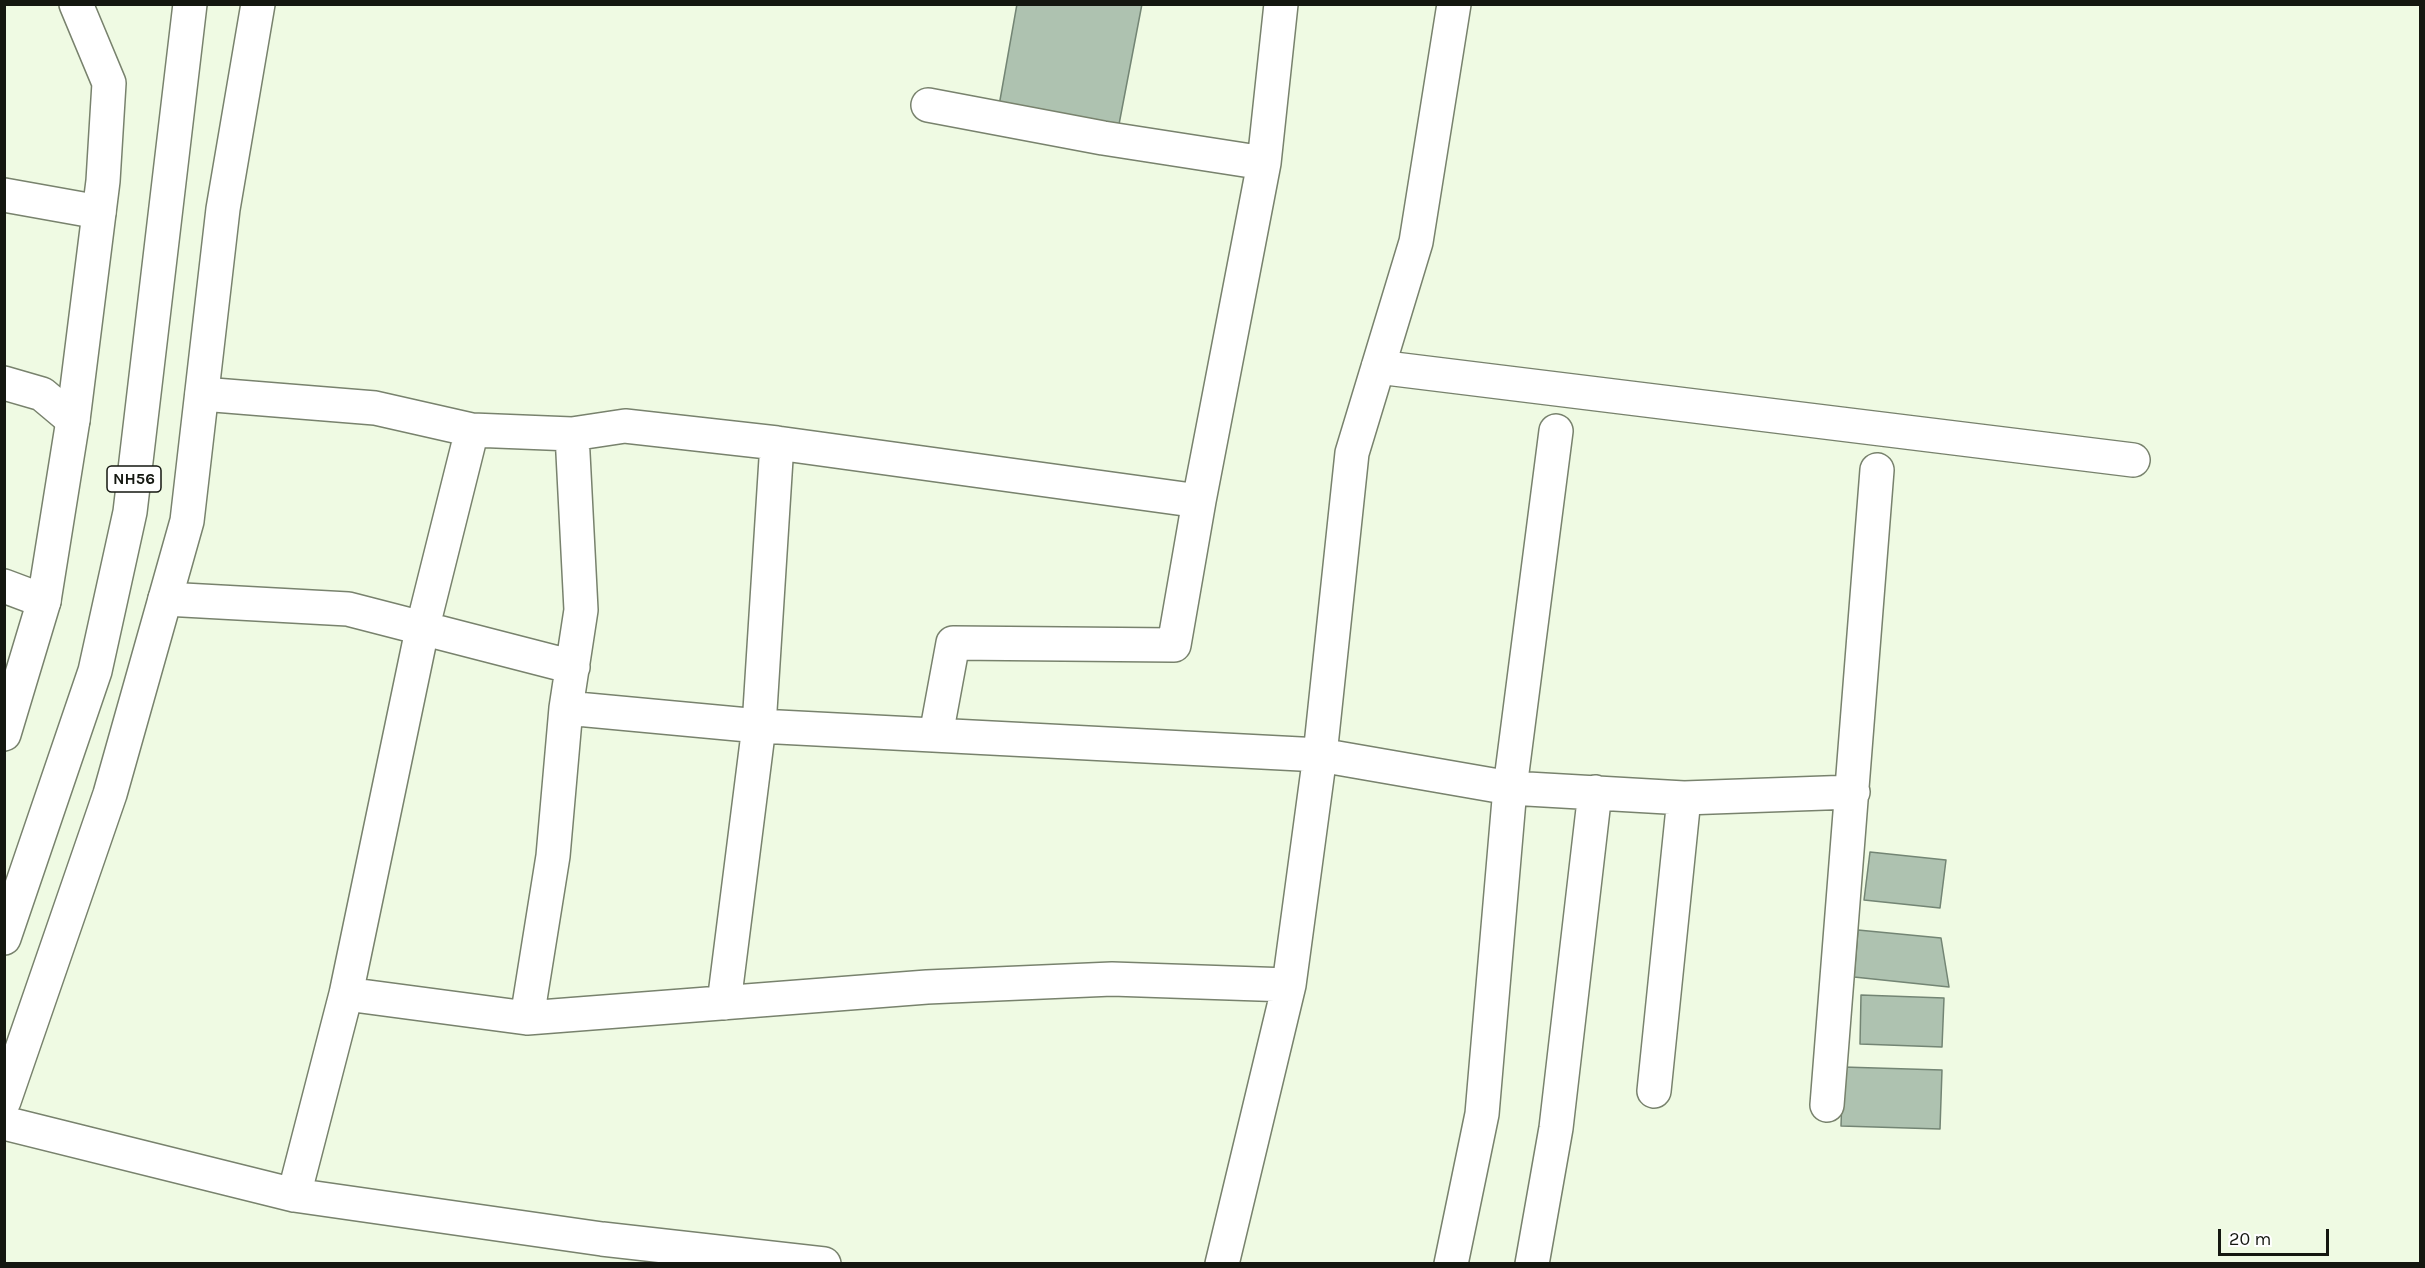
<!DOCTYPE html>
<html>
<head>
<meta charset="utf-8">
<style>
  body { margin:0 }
  #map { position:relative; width:2425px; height:1268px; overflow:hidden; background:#effae3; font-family:Karla,sans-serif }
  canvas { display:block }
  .frame { position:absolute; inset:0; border:6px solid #141710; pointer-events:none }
  .scale { position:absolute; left:2218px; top:1229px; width:111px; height:27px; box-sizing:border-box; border:3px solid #141710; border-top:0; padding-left:8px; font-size:18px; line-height:21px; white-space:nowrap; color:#141710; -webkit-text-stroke:4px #fff; paint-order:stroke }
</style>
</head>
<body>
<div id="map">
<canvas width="2425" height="1268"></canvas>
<div class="frame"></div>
<div class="scale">20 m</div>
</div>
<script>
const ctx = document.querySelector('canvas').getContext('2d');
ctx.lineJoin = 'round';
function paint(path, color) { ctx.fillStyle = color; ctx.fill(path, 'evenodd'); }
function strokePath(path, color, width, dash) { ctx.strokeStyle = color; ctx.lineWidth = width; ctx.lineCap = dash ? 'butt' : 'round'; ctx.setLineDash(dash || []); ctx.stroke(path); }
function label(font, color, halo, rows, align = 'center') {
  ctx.font = font + ' Karla,sans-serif'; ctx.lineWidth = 4.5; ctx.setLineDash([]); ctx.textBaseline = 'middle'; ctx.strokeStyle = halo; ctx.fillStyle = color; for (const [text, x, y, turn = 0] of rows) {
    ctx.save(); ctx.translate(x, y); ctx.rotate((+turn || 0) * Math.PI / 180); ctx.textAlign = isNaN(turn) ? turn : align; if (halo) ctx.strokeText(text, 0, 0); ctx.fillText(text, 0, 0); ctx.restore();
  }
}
const building = new Path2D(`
  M1017,4H1142L1116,140L997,117Z
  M1870,852L1946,860L1940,908L1864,900Z
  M1858,930L1941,938L1949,987L1854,977Z
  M1861,995L1944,998L1942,1047L1860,1044Z
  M1843,1067L1942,1070L1940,1129L1841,1126Z`);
paint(building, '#aec2b0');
strokePath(building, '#738574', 1.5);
const minor = new Path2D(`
  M928,105L1103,138L1264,163
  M4,195L99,212
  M1378,367L2133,460
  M4,383L42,394L73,420
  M202,394L375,408L472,430L572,434L625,426L777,443L1199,501
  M4,586L44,601
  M165,599L348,609L573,667
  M566,708L759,726L1320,755L1510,788L1684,798L1853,792
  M936,735L953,643L1174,645L1199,501L1264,163L1281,4
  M346,994L527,1018L927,987L1112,979L1289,985
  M724,1003L759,726L777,443
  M527,1018L553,856L566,708L581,610L572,434
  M1654,1091L1684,798
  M1827,1105L1877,470
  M4,1123L294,1195L602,1239L824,1264
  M294,1195L346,994L422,630L472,430
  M1222,1264L1289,985L1320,755L1352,453L1416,242L1454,4
  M1451,1264L1482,1114L1510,788L1556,431
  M1532,1264L1556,1128L1595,792`);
const highway = new Path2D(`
  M4,734L44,601L73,420L103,181L109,83L76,4
  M4,938L95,671L130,512L190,4
  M4,1101L110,794L187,521L223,209L258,4`);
strokePath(minor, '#78826d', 36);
strokePath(highway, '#78826d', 36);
strokePath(minor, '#fff', 33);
strokePath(highway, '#fff', 33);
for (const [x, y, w] of [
  [134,479,54]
]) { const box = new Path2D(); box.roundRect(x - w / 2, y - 13, w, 26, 4.5); ctx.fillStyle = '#fff'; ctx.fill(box); strokePath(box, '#141710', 1.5); }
label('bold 16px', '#141710', null, [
  ["NH56",134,479]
]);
</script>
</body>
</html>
